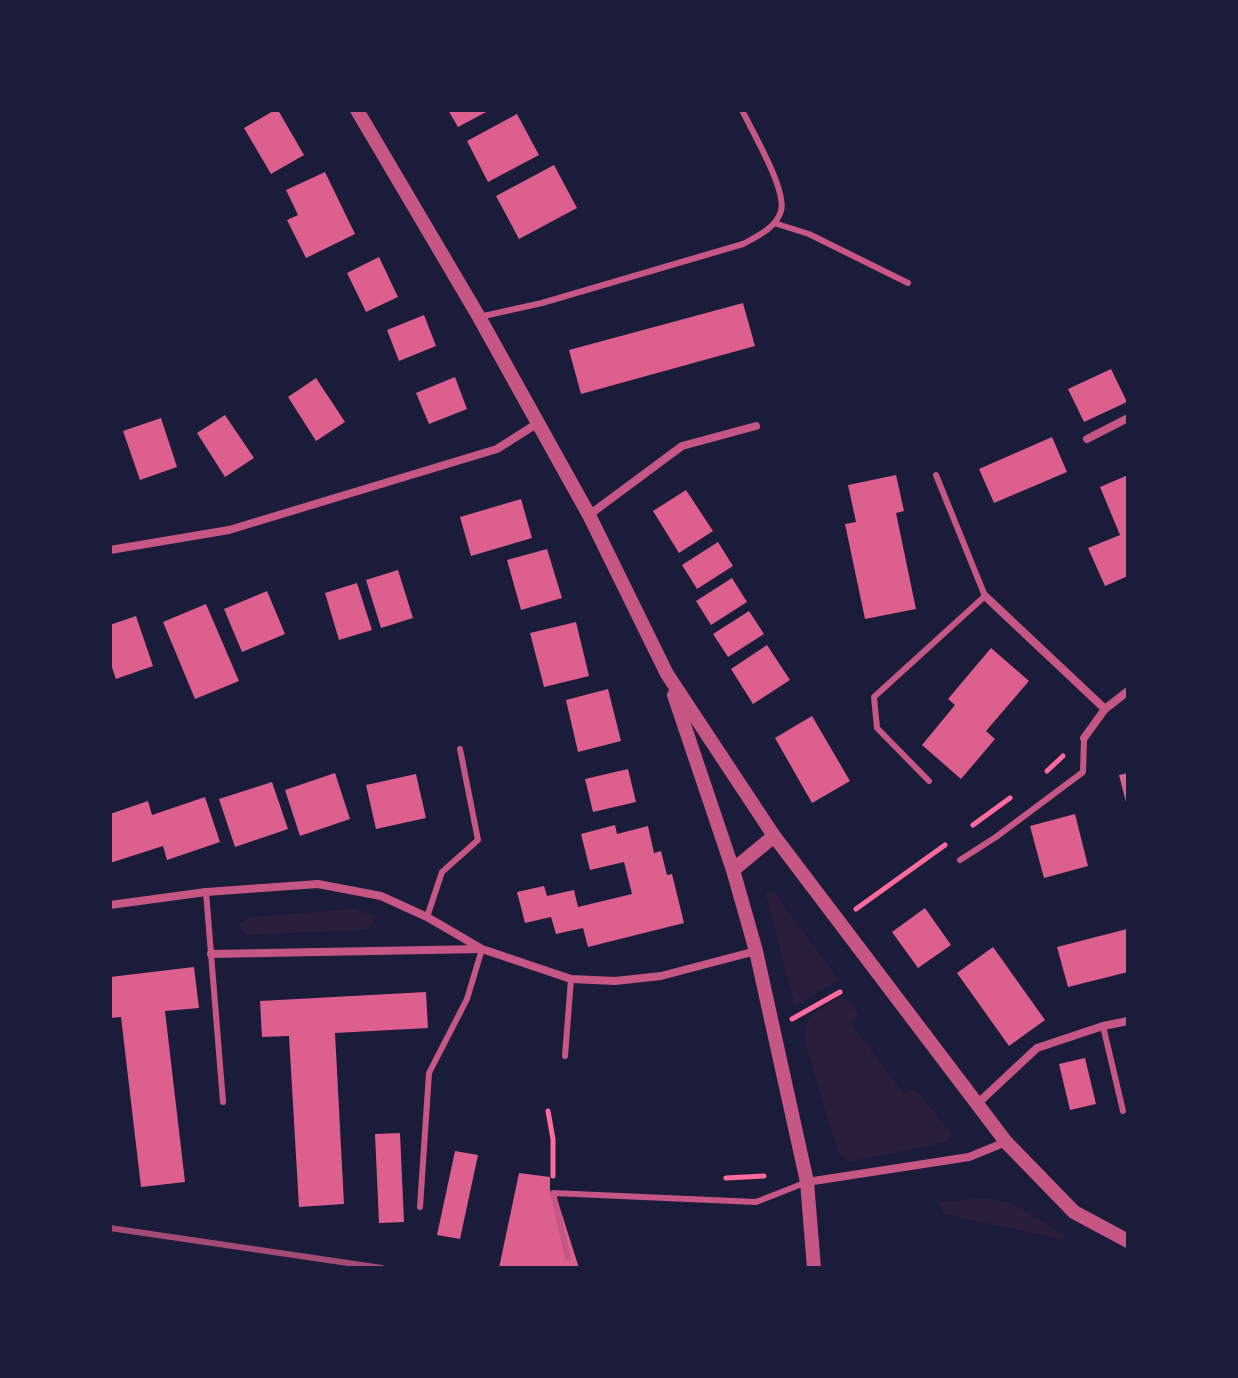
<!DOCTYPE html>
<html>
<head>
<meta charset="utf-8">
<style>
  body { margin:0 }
  #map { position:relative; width:1238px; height:1378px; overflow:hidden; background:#1b1b3a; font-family:Arial,sans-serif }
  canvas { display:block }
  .frame { position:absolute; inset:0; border:112px solid #1b1b3a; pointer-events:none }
</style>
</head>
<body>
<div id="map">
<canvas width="1238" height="1378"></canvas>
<div class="frame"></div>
</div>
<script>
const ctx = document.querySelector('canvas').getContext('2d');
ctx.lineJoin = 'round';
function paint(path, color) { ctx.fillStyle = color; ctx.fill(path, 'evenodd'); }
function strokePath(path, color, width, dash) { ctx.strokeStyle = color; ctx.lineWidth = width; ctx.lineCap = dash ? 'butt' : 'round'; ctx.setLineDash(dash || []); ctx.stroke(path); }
paint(new Path2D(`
  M765,891H773L839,980L795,1006Z
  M353,909L373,915V924L364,930L246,935L239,924L250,917Z
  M843,995L860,1016L851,1023L904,1094L914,1088L952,1134L946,1142L849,1162L838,1152L805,1042C802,1013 821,1009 843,995Z
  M986,1198L1012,1203L1063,1234L1065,1240L943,1214L939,1202Z`), '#2a1e3b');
paint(new Path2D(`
  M275,110H278L304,155L271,174L244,128Z
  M448,110H490L458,127Z
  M517,114L539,155L488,182L467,141Z
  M554,165L577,208L519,239L496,196Z
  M325,172L355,234L306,258L287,220L298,215L286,190Z
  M379,257L398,297L366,312L347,273Z
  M743,303L755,346L581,394L569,350Z
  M424,315L436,346L399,361L387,330Z
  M1111,369L1127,402L1084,422L1068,389Z
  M455,377L467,409L429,424L416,393Z
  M316,378L345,422L316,441L288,397Z
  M225,415L254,458L225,477L197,433Z
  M161,418L177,467L140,480L123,431Z
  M1052,437L1067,472L994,503L979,469Z
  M896,475L904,511L896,513L916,609L865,619L845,524L856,522L848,485Z
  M1128,475V576L1105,586L1088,548L1120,535L1100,487Z
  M686,490L713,531L679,553L653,511Z
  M521,499L532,538L471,556L460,517Z
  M718,542L733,566L697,589L682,565Z
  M547,549L562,598L521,610L507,560Z
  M398,570L413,618L381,628L366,580Z
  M732,578L747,602L711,625L696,601Z
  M357,583L372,630L339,640L325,593Z
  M267,591L285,634L242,652L224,609Z
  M206,604L239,681L195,699L163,622Z
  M749,611L764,634L728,657L713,634Z
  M136,616L153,666L116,679L110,662V625Z
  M576,622L589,676L544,687L530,633Z
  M767,645L790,680L753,704L731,669Z
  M991,648L1029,681L986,731L995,739L961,779L922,745L955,705L948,699Z
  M608,689L621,741L578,752L566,700Z
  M812,716L850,781L812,803L775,738Z
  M628,769L636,802L593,812L585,779Z
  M335,773L350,819L300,836L285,790Z
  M1128,773V805L1127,806L1119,775Z
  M416,774L426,818L376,829L366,785Z
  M272,782L288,829L235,847L219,799Z
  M205,797L220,842L167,860L163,846L110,863V814L148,801L152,815Z
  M1075,814L1088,866L1044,878L1030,826Z
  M615,825L617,834L648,826L654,853L661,851L667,875L672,874L684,923L588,947L583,928L556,934L551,917L525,923L517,892L544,886L547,896L574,890L578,907L632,894L624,862L590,870L581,834Z
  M925,908L951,945L918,968L892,932Z
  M1127,929L1128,972L1068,987L1057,947Z
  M993,947L1045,1020L1009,1046L957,973Z
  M194,967L199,1008L165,1011L185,1182L141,1187L121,1017L110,1018V977Z
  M426,992L428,1028L335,1033L344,1204L299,1207L289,1036L262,1037L260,1001Z
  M1085,1058L1096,1104L1070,1110L1059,1064Z
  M400,1133L404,1222L379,1223L375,1134Z
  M455,1151L478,1155L460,1239L437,1235Z
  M519,1173L550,1177V1193L558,1202L579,1268H499Z`), '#dd5f8e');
strokePath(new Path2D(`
  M1047,771L1063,756
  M973,825L1010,798
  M856,909L945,845
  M792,1019L840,992
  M548,1111L553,1139V1176
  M726,1178L764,1176`), '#ff6b9d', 5);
strokePath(new Path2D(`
  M774,223L809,234L908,283
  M479,317L542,303L743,244C758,236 776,228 781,211C787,190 752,131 742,110
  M929,781L877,728L874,697L985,596L936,475
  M960,860L996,837L1083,772L1084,738
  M206,892L223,1102
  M427,917L442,872L478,840L460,749
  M1103,1026L1123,1111
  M565,1056L571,979
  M420,1207L429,1073L467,999L482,949
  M568,1258L553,1193L756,1202L807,1182`), '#c65784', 6);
strokePath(new Path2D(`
  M1087,439L1128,418
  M589,515L682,446L756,426
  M110,550L229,530L497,449L538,423
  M985,596L1105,709
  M1084,738L1105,709L1128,691
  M110,905L206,892L318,884L381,896L427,917L482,949L571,979L615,981L661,976L756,951
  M211,954L481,949
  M976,1105L1037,1048L1103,1026L1128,1021
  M807,1182L969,1157L1006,1142`), '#c65784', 8);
strokePath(new Path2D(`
  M357,110L479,317L589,515L667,674L774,836L1006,1142L1074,1212L1128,1241
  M674,695L733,870L756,951L807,1182L814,1268
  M733,870L774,836`), '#c65784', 14);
strokePath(new Path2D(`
  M110,1228L382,1268`), '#a44b75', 6);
</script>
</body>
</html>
